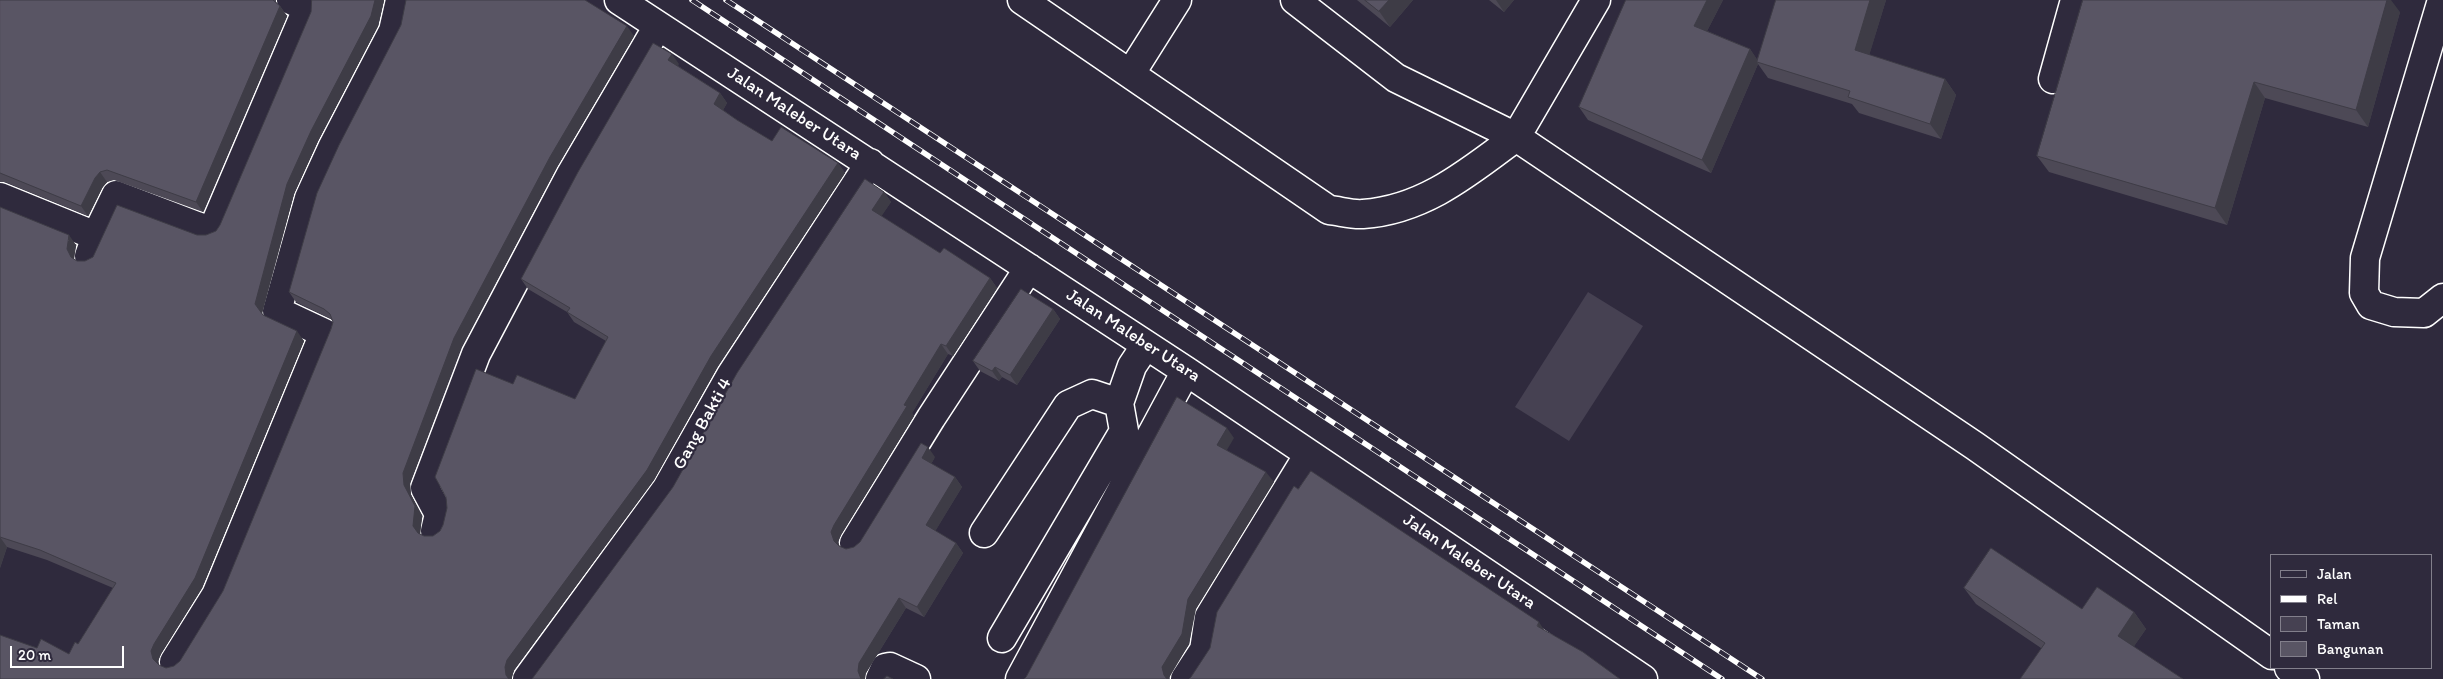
<!DOCTYPE html>
<html>
<head>
<meta charset="utf-8">
<style>
  body { margin:0 }
  #map { position:relative; width:2443px; height:679px; overflow:hidden; background:#2f2a3d; font-family:Itim,sans-serif }
  canvas { display:block }
  .legend { position:absolute; left:2270px; top:554px; width:162px; height:115px; box-sizing:border-box; background:#2f2a3d; border:1px solid #827f8b; margin:0; padding:6px 9px; list-style:none; font-size:15px; color:#fff }
  .legend li { display:flex; align-items:center; gap:10px; height:25px }
  .legend b { width:25px; border:1px solid #827f8b }
  .scale { position:absolute; left:10px; top:646px; width:114px; height:22px; box-sizing:border-box; border:2px solid #fff; border-top:0; padding-left:6px; font-size:15px; line-height:18px; white-space:nowrap; color:#fff; -webkit-text-stroke:4px #2f2a3d; paint-order:stroke }
</style>
</head>
<body>
<div id="map">
<canvas width="2443" height="679"></canvas>
<ul class="legend">
<li><b style="height:6px;background:#2f2a3d"></b>Jalan</li>
<li><b style="height:6px;background:#fff"></b>Rel</li>
<li><b style="height:14px;background:#464152"></b>Taman</li>
<li><b style="height:14px;background:#595564"></b>Bangunan</li>
</ul>
<div class="scale">20 m</div>
</div>
<script>
const ctx = document.querySelector('canvas').getContext('2d');
ctx.lineJoin = 'round';
function paint(path, color) { ctx.fillStyle = color; ctx.fill(path, 'evenodd'); }
function strokePath(path, color, width, dash) { ctx.strokeStyle = color; ctx.lineWidth = width; ctx.lineCap = dash ? 'butt' : 'round'; ctx.setLineDash(dash || []); ctx.stroke(path); }
function label(font, color, halo, rows, align = 'center') {
  ctx.font = font + ' Itim,sans-serif'; ctx.lineWidth = 4.5; ctx.setLineDash([]); ctx.textBaseline = 'middle'; ctx.strokeStyle = halo; ctx.fillStyle = color; for (const [text, x, y, turn = 0] of rows) {
    ctx.save(); ctx.translate(x, y); ctx.rotate((+turn || 0) * Math.PI / 180); ctx.textAlign = isNaN(turn) ? turn : align; if (halo) ctx.strokeText(text, 0, 0); ctx.fillText(text, 0, 0); ctx.restore();
  }
}
paint(new Path2D(`
  M1588,292L1643,326L1569,441L1515,407Z`), '#464152');
const minor = new Path2D(`
  M619,0L1186,371L1643,679
  M1022,0L1329,210C1340,211 1352,215 1363,214C1424,210 1469,172 1516,137L1396,78L1295,0
  M1596,0L1516,137L1975,446L2272,655
  M2442,0L2365,258L2364,293L2371,305L2394,312L2424,313L2443,298
  M1131,73L1177,0
  M2053,79L2075,0
  M0,197L96,236L89,256
  M96,236L116,195L197,226L209,230L213,229L304,16C304,6 299,4 291,0
  M435,531L439,514L425,488L476,354L571,174L658,26
  M984,533L1068,405L1092,394L1119,403
  M854,543L931,418L1029,268
  M1002,638L1124,431L1119,403L1132,366L1146,345
  M174,662L216,595L324,333L277,311L309,198L332,148L393,31L400,0
  M2289,668L2305,679
  M527,679L667,488L731,375L870,163
  M880,679L885,668L890,667L916,679
  M1020,679L1186,371
  M1185,679L1204,650L1209,617L1309,454`);
strokePath(minor, '#fff', 31);
strokePath(minor, '#2f2a3d', 28);
const rail = new Path2D(`
  M692,0L1722,679
  M726,0L1762,679`);
strokePath(rail, '#fff', 5.5);
strokePath(rail, '#2f2a3d', 4, [11]);
paint(new Path2D(`
  M0,0H276V2L280,6L287,16L203,212L114,180L107,182L102,188L88,216L5,182H0Z
  M312,0H384L378,26L318,141L294,194L262,313L263,315L304,341L202,588L161,654L158,661L159,666L166,668L174,666L180,661L223,591L331,329L333,322L331,319L296,302L289,292L634,36L557,167L461,348L410,483L411,495L422,516L420,534L424,536H433L440,531L513,384L575,399L606,341L574,322L567,312L528,289L521,279L679,64L678,66L720,93L727,103L723,110L737,120L772,141L838,163L845,173L718,366L654,480L514,670L512,677L0,679L37,648L69,654L78,644L113,588L47,560L7,547L0,568V207L76,245L74,259L77,261H85L197,235H206L216,231L220,225L311,12Z
  M1357,0H1413L1390,27Z
  M1489,0H1514L1504,12Z
  M1626,0H1723L1707,31L1750,49L1757,60L1776,0H1886L1869,55L1945,79L1956,95L1941,139L1859,113L1852,104L1768,78L1758,64L1711,173L1588,120L1579,107Z
  M2400,12L2368,127L2265,98L2227,225L2049,172L2037,156Z
  M884,192L891,202L881,216L940,253L990,278L997,288L953,356L948,354L912,413L914,416L841,535L838,542L840,547L846,549L854,547L860,542L935,457L931,464L955,477L962,487L935,531L956,543L963,553L924,617L906,608L866,673L673,487Z
  M1053,309L1060,319L1017,385L1002,377L999,381L980,371L973,361Z
  M1964,588L2082,609L2134,612L2146,629L2134,646L2041,648L1976,604Z`), '#4d4956');
paint(new Path2D(`
  M375,0H384L378,26L318,141L294,194L262,314L255,304L287,184L311,131Z
  M1389,0H1413L1390,27L1379,11Z
  M1496,0H1514L1504,12Z
  M1707,0H1723L1703,39L1694,26Z
  M1870,0H1886L1866,66L1855,50Z
  M2387,0H2391L2400,12L2368,127L2356,110Z
  M280,6L287,16L203,212L196,202Z
  M627,26L634,36L557,167L461,348L410,483L411,495L422,516L420,536L413,526L404,485L403,473L454,338L550,157Z
  M1750,49L1759,62H1757L1758,64L1711,173L1702,160Z
  M672,54L679,64L675,70L668,60Z
  M1945,79L1956,95L1941,139L1930,124Z
  M2254,82L2265,98L2227,225L2215,208Z
  M720,93L727,103L721,114L714,104Z
  M838,163L845,173L718,366L654,480L514,670L512,677V679H508L506,675L505,667L507,660L711,356Z
  M100,172L107,182L102,188L88,216L81,206L95,178Z
  M884,192L891,202L879,220L872,210Z
  M69,235L76,245L74,259L71,257L67,249Z
  M990,278L997,288L953,356L946,346Z
  M1053,309L1060,319L1017,385L1010,375Z
  M297,331L304,341L202,588L161,654L158,661L160,669L153,659L151,651L154,644Z
  M941,344L948,354L912,413L914,416L841,535L838,542L841,551L834,541L831,532L834,525L904,405Z
  M995,367L1002,377L999,381L992,371Z
  M1227,428L1234,438L1224,455L1217,445Z
  M928,447L935,457L929,468L922,458Z
  M1266,472L1274,482L1196,609L1189,644L1169,678L1170,679H1166L1164,675L1162,667L1188,599Z
  M955,477L962,487L933,535L926,525Z
  M0,537L7,547L0,568Z
  M956,543L963,553L924,617L917,607Z
  M899,598L906,608L866,673L865,679H861L858,671L859,663Z
  M2134,612L2146,629L2130,652L2118,636Z
  M1539,622L1546,633L1537,626Z`), '#3e3c46');
const building = new Path2D(`
  M0,0H273L280,6L196,202L107,170L100,172L95,178L81,206L0,173Z
  M312,0H375L371,16L311,131L287,184L255,304L263,315L297,331L195,578L154,644L151,651L153,659L159,665L166,668L174,666L180,661L223,591L331,329L333,322L330,314L324,309L289,292L317,193L339,145L401,25L406,0H585L627,26L550,157L454,338L403,473L404,485L415,506L413,526L418,533L424,536H433L440,531L443,525L447,508L446,497L435,477L476,369L513,384L517,375L575,399L608,337L567,312L570,308L521,279L578,172L653,43L672,54L668,60L720,93L714,104L737,120L772,141L781,127L838,163L711,356L647,470L507,660L505,667L506,675L509,679H0V635L37,648L41,639L69,654L75,642L78,644L116,583L40,550L0,537V207L69,235L67,249L71,257L77,261H85L93,257L117,205L197,235H206L216,231L220,225L311,12Z
  M1365,0H1389L1379,11Z
  M1626,0H1707L1694,26L1750,49L1702,160L1579,107Z
  M1776,0H1870L1855,50L1945,79L1930,124L1848,97L1850,91L1757,62Z
  M2083,0H2387L2356,110L2254,82L2215,208L2037,156Z
  M865,179L884,192L872,210L940,253L944,248L990,278L946,346L941,344L904,405L907,406L834,525L831,532L834,541L839,546L846,549L854,547L860,542L921,443L928,447L922,458L955,477L926,525L956,543L917,607L899,598L859,663L858,671L861,679H532L673,487L737,373Z
  M1021,289L1053,309L1010,375L995,367L992,371L973,361Z
  M1177,397L1227,428L1217,445L1266,472L1188,599L1182,634L1162,667L1164,675L1167,679H1024L1026,677Z
  M1311,471L1539,622L1537,626L1583,652L1620,679H1189L1191,677L1210,648L1217,612L1294,486L1298,489Z
  M1991,548L2082,609L2097,587L2134,612L2118,636L2183,679H2020L2045,643L1964,588Z
  M887,676L893,679H884Z`);
paint(building, '#595564');
strokePath(building, '#3e3c46', 1);
label('18px', '#fff', '#2f2a3d', [
  ["Jalan Maleber Utara",794,114,33],
  ["Jalan Maleber Utara",1133,336,33],
  ["Gang Bakti 4",703,424,-61],
  ["Jalan Maleber Utara",1469,562,34]
]);
</script>
</body>
</html>
